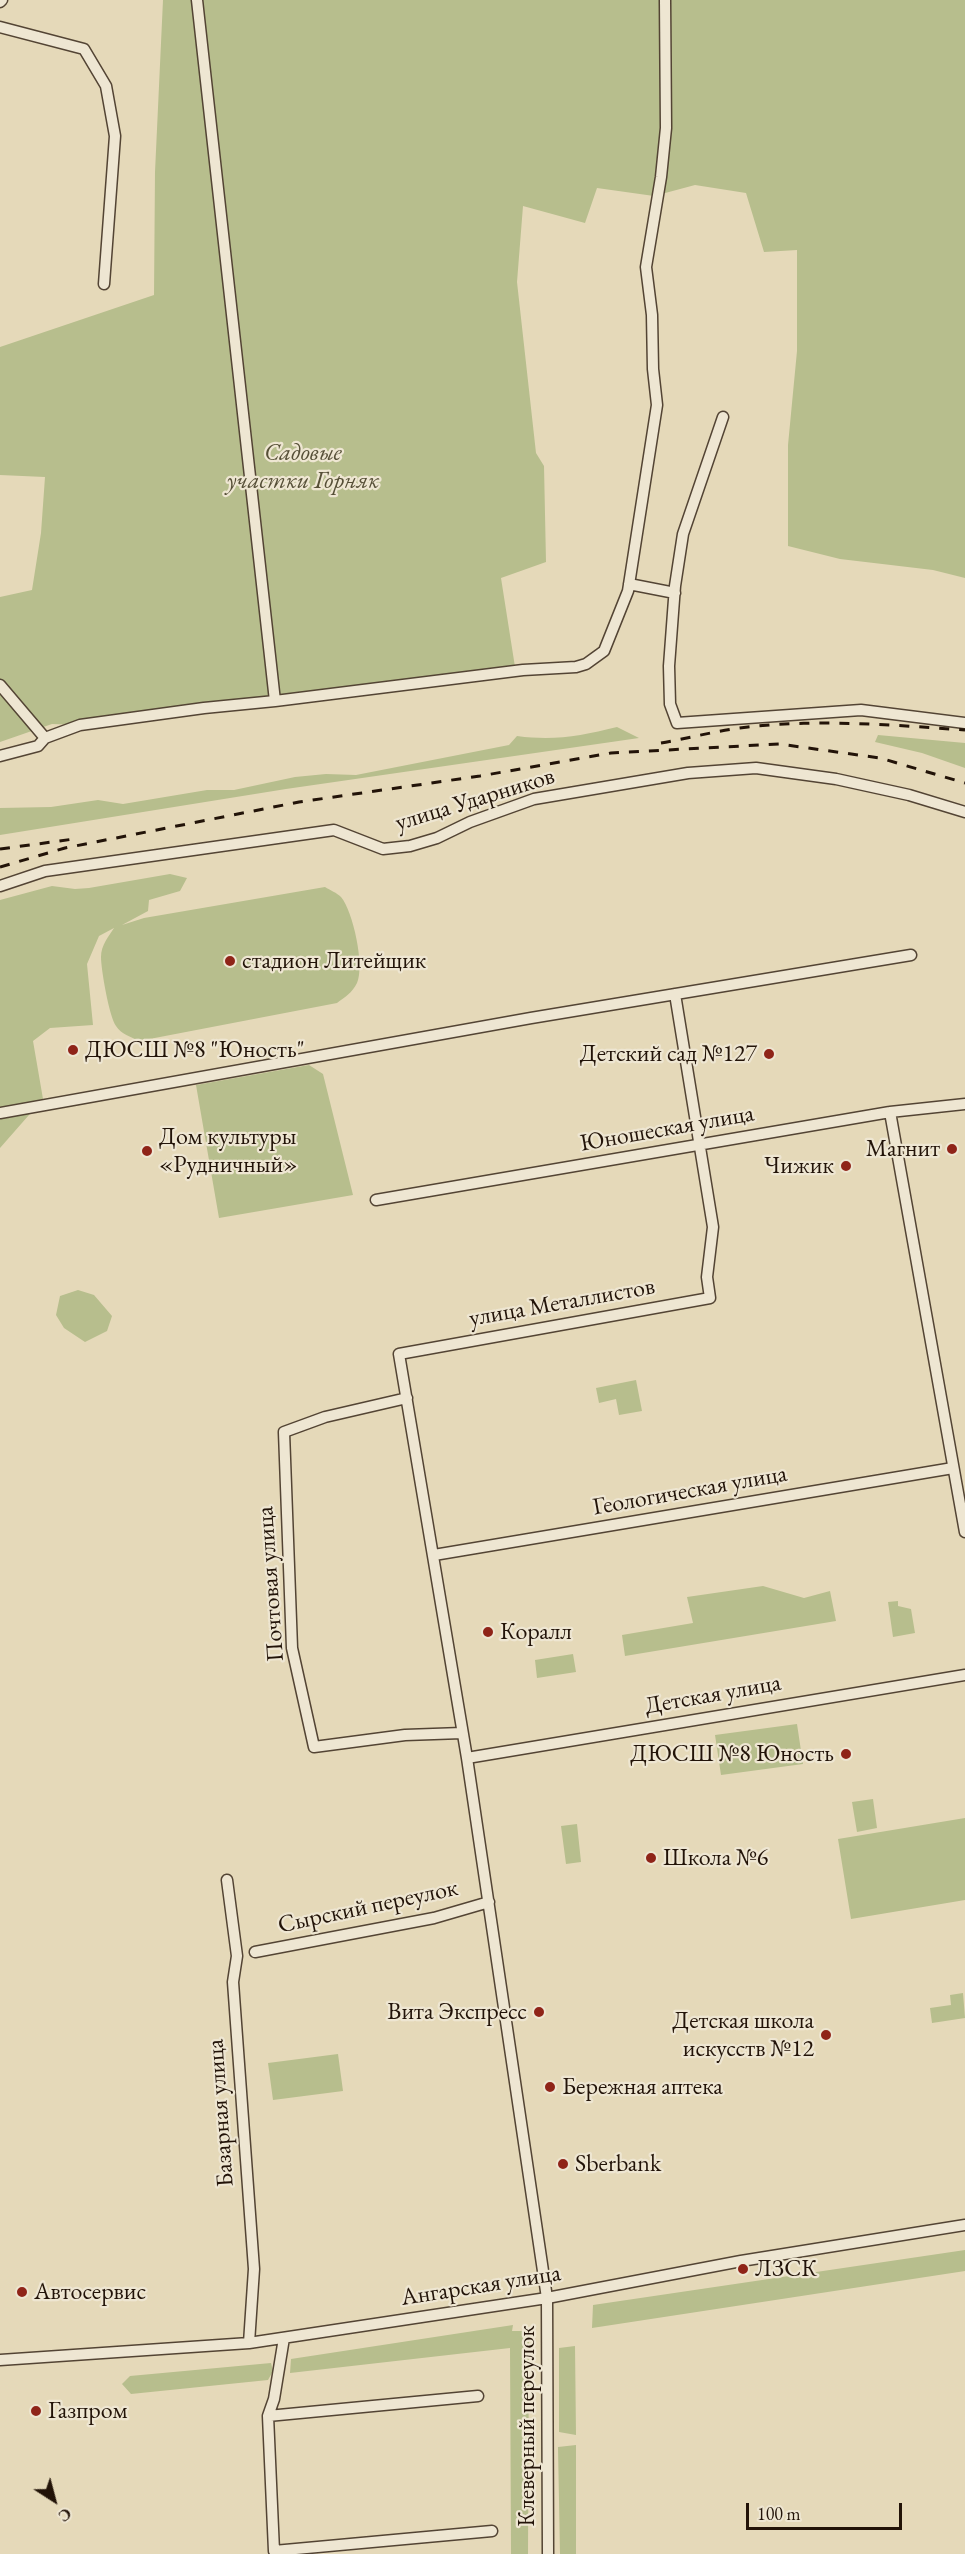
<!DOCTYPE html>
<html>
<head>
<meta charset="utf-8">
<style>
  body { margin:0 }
  #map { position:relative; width:965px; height:2554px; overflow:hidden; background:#e5d9b9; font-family:"EB Garamond",serif }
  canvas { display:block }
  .north { position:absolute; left:24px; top:2470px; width:60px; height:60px; -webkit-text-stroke:4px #eee6d2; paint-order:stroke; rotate:144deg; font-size:16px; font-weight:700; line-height:24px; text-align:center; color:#221308 }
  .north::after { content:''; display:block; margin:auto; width:21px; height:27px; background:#221308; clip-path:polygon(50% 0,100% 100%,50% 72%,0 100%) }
  .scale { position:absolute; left:746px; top:2503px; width:156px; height:27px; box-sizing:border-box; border:3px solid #221308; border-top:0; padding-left:8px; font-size:18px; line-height:21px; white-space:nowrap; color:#221308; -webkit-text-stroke:4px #eee6d2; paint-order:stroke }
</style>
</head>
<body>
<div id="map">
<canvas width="965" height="2554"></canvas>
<div class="north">С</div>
<div class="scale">100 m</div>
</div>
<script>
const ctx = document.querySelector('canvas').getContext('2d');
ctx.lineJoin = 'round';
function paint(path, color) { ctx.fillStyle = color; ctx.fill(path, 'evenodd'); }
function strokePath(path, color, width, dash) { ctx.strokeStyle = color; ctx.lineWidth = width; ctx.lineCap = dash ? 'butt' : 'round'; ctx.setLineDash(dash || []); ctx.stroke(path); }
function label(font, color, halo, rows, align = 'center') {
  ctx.font = font + ' "EB Garamond",serif'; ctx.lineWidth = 4.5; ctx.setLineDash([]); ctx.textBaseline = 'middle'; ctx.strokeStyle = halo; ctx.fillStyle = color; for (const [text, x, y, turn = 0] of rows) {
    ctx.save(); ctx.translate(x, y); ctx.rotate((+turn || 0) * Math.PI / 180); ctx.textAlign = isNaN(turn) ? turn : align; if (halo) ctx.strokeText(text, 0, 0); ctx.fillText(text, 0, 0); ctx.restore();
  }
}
paint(new Path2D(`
  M163,0H965V578L933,570L840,559L788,546V445L797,351V250L764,252L746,193L695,185L654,196L597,188L585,223L523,206L517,282L536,453L544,466L546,562L501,578L515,667L80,725L52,724L0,742V597L32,590L41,533L45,477L0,475V347L154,295L155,172Z
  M617,727L639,738L286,789L0,835V808L51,807L98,800L123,804L207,790H234L295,777L326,774L356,775L509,745L517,736C554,741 581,736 617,727Z
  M878,735L965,743V768L922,753L875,742Z
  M170,874L187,878L180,891L149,900L148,911L122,925L144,918L325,887C330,890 337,893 341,897C353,911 365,966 357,983C352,993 345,997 337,1003L139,1041C131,1037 121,1034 116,1026C109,1016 101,969 101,957C101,945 109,936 114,928L99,936L87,964L93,1025L50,1028L33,1041L43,1099L0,1148V900L52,886L75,889L89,888Z
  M309,1065L323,1074L353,1195L219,1218L196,1085Z
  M78,1290L94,1295L112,1316L107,1331L85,1342L64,1328L56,1315L60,1296Z
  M636,1380L642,1411L619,1415L616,1399L599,1403L596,1388Z
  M763,1586L804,1598L830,1591L836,1621L625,1656L622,1635L693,1623L687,1597Z
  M898,1601V1606L911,1609L915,1633L893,1637L888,1602Z
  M573,1654L576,1672L537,1678L535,1660Z
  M797,1724L803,1764L721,1775L715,1735Z
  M873,1799L877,1828L857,1832L852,1802Z
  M965,1818V1900L851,1919L838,1839Z
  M577,1824L581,1862L566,1864L561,1826Z
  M963,1993L965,2018L932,2023L930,2008L951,2005L950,1995Z
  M338,2054L343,2091L273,2100L268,2063Z
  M965,2250V2271L592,2328L593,2305Z
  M513,2325L512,2331H529L528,2554H511L510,2348L290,2373L291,2359Z
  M575,2346L576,2435L559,2432V2348Z
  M271,2363L273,2371L268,2380L131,2394L122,2384L130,2376Z
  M576,2445V2554H560L558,2447Z`), '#b7be8d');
const minor = new Path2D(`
  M0,2L2,0
  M0,27L84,49L106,86L115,136L104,284
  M723,417L683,534L675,586L669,666L670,704L677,723L861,710L965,723
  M629,584L675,593
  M0,685L45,738L38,746L0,756
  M275,701L523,670L576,667L586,664L604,651L628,591L657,405L653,369L652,315L646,267L661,177L666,128L665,0
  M45,738L80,725L204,708L275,701L197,0
  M0,886L45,871L334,830L383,849L410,846L437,838L470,822L534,799L688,773L756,768L836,779L909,795L965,812
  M890,1112L965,1532
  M0,1113L531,1018L911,955
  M376,1200L890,1112L965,1104
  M407,1398L325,1417L284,1432L292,1648L314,1747L405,1735L462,1733
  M434,1555L953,1468
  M467,1758L965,1675
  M227,1880L237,1956L233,1982L254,2269L249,2343
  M255,1952L434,1918L489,1902
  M284,2338L274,2399L268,2416L274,2551L492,2531
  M0,2360L249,2343L547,2298L741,2261L965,2225
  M268,2416L478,2396
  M548,2554L547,2298L467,1758L399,1354L710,1298L707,1277L713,1227L675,994`);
strokePath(minor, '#534434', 13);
strokePath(minor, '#eee6d2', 10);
strokePath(new Path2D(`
  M661,743C690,738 719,730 748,727C820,719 892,725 965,730
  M0,849L74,839
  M0,867L65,848L299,802L480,776L611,753L779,744L880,758L965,783`), '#221308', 3, [10, 10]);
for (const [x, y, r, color] of [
  [230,961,6,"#8f2418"],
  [73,1050,6,"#8f2418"],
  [769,1054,6,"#8f2418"],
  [952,1149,6,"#8f2418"],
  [147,1151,6,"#8f2418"],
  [846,1166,6,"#8f2418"],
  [488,1632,6,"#8f2418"],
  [846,1754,6,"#8f2418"],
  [651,1858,6,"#8f2418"],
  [539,2012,6,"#8f2418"],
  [826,2035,6,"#8f2418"],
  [550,2087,6,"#8f2418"],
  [563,2164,6,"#8f2418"],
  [743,2269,6,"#8f2418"],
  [22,2292,6,"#8f2418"],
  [36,2411,6,"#8f2418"]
]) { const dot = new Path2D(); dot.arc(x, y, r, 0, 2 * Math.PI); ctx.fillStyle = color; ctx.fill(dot); strokePath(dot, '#eee6d2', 2); }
label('italic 24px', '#564f37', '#eee6d2', [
  ["Садовые",303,453],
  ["участки Горняк",303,481]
]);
label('24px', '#221308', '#eee6d2', [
  ["улица Ударников",475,800,-17],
  ["Юношеская улица",667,1129,-10],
  ["улица Металлистов",562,1303,-10],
  ["Геологическая улица",690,1491,-10],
  ["Почтовая улица",271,1584,-94],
  ["Детская улица",713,1695,-10],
  ["Сырский переулок",368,1907,-12],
  ["Базарная улица",221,2113,-94],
  ["Ангарская улица",481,2286,-9],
  ["Клеверный переулок",527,2426,-90]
]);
label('24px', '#221308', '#eee6d2', [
  ["стадион Литейщик",242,961],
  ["ДЮСШ №8 \"Юность\"",85,1050],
  ["Детский сад №127",757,1054,"right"],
  ["Дом культуры",159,1137],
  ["«Рудничный»",159,1165],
  ["Магнит",940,1149,"right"],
  ["Чижик",834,1166,"right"],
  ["Коралл",500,1632],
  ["ДЮСШ №8 Юность",834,1754,"right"],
  ["Школа №6",663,1858],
  ["Вита Экспресс",527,2012,"right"],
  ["Детская школа",814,2021,"right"],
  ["искусств №12",814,2049,"right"],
  ["Бережная аптека",562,2087],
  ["Sberbank",575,2164],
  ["ЛЗСК",755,2269],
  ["Автосервис",34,2292],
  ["Газпром",48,2411]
], 'left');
</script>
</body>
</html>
